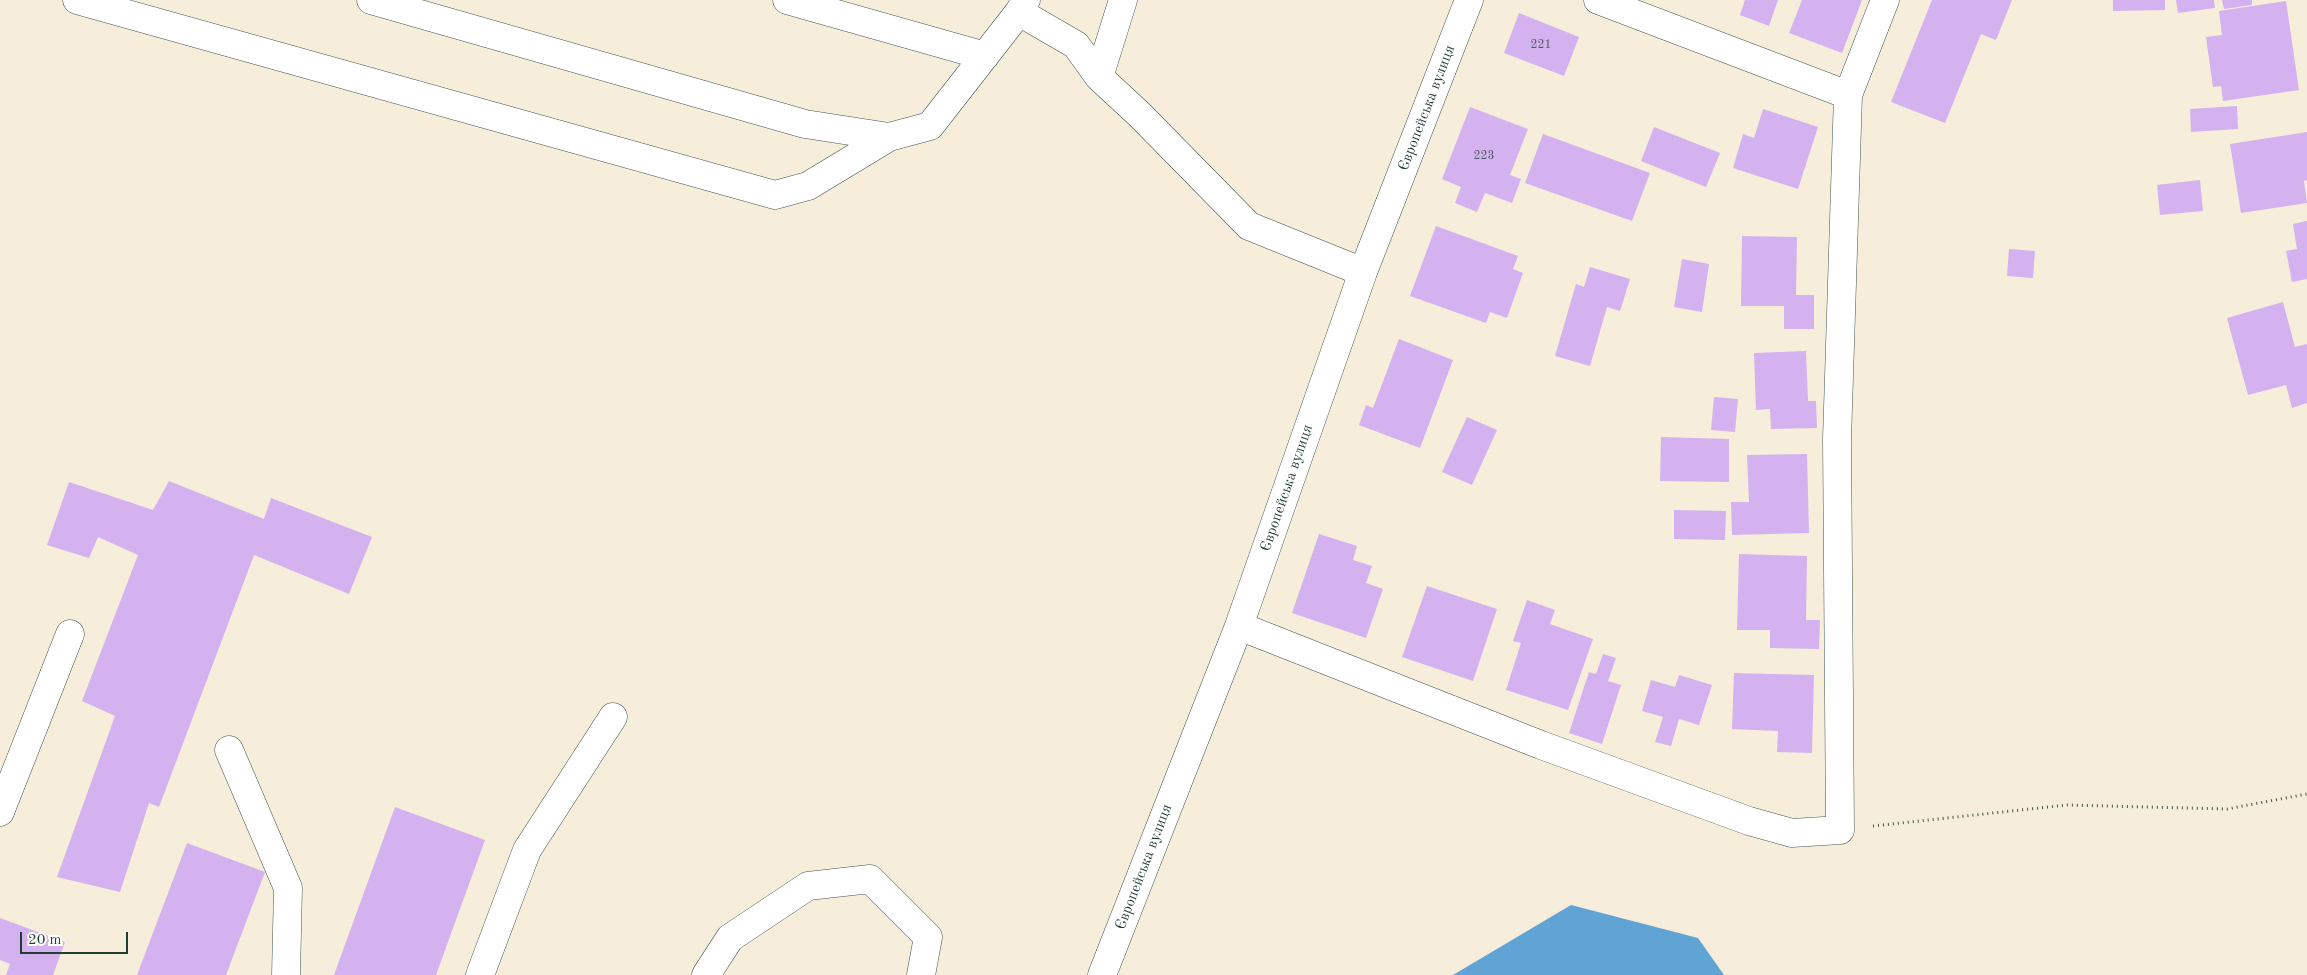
<!DOCTYPE html>
<html>
<head>
<meta charset="utf-8">
<style>
  body { margin:0 }
  #map { position:relative; width:2307px; height:975px; overflow:hidden; background:#f6eddb; font-family:"Old Standard TT",serif }
  canvas { display:block }
  .scale { position:absolute; left:20px; top:932px; width:108px; height:22px; box-sizing:border-box; border:2px solid #1f3d34; border-top:0; padding-left:6px; font-size:15px; line-height:18px; white-space:nowrap; color:#1f3d34; -webkit-text-stroke:4px #fff; paint-order:stroke }
</style>
</head>
<body>
<div id="map">
<canvas width="2307" height="975"></canvas>
<div class="scale">20 m</div>
</div>
<script>
const ctx = document.querySelector('canvas').getContext('2d');
ctx.lineJoin = 'round';
function paint(path, color) { ctx.fillStyle = color; ctx.fill(path, 'evenodd'); }
function strokePath(path, color, width, dash) { ctx.strokeStyle = color; ctx.lineWidth = width; ctx.lineCap = dash ? 'butt' : 'round'; ctx.setLineDash(dash || []); ctx.stroke(path); }
function label(font, color, halo, rows, align = 'center') {
  ctx.font = font + ' "Old Standard TT",serif'; ctx.lineWidth = 4; ctx.setLineDash([]); ctx.textBaseline = 'middle'; ctx.strokeStyle = halo; ctx.fillStyle = color; for (const [text, x, y, turn = 0] of rows) {
    ctx.save(); ctx.translate(x, y); ctx.rotate((+turn || 0) * Math.PI / 180); ctx.textAlign = isNaN(turn) ? turn : align; if (halo) ctx.strokeText(text, 0, 0); ctx.fillText(text, 0, 0); ctx.restore();
  }
}
paint(new Path2D(`
  M1571,905L1698,938L1724,975H1453Z`), '#60a4d5');
paint(new Path2D(`
  M1745,0H1778L1769,26L1740,15Z
  M1802,0H1862L1842,53L1789,33Z
  M1932,0H2012L1996,40L1981,34L1945,123L1891,102Z
  M2113,0H2165V10L2113,11Z
  M2176,0H2214L2215,8L2178,13Z
  M2222,0H2252V5L2224,9Z
  M2286,1L2299,90L2223,101L2221,86L2213,87L2206,37L2222,35L2219,11Z
  M1519,13L1579,37L1564,76L1504,53Z
  M2237,106L2238,129L2191,132L2190,109Z
  M1470,107L1528,129L1510,175L1521,179L1512,203L1485,193L1477,212L1455,203L1461,187L1442,179Z
  M1763,109L1818,127L1798,189L1733,168L1743,134L1754,138Z
  M1654,127L1720,153L1706,187L1641,161Z
  M2307,132V180L2304,181L2307,203L2241,213L2230,144Z
  M1543,134L1650,173L1632,221L1525,183Z
  M2200,180L2203,211L2160,215L2157,185Z
  M2307,221V279L2292,282L2286,251L2297,249L2293,224Z
  M1436,226L1518,256L1513,269L1523,273L1507,318L1490,312L1486,323L1410,296Z
  M1742,236L1797,237L1796,295H1814V329H1784V306H1741Z
  M2009,249L2035,251L2033,278L2007,276Z
  M1682,259L1709,264L1702,312L1674,307Z
  M1590,267L1630,279L1620,311L1607,307L1590,366L1555,356L1576,284L1584,287Z
  M2283,302L2295,347L2307,344V403L2292,408L2286,385L2248,395L2227,318Z
  M1399,339L1453,360L1420,448L1359,425L1366,405L1373,408Z
  M1806,351L1808,401H1816L1817,428L1771,429L1770,409L1756,410L1754,353Z
  M1714,397L1738,399L1735,432L1711,430Z
  M1467,417L1497,430L1472,485L1442,472Z
  M1661,437L1729,439V482L1660,481Z
  M1807,454L1809,533L1732,535L1731,502H1749L1747,455Z
  M169,481L264,519L271,498L372,537L349,594L254,555L159,807L149,803L120,892L57,877L115,716L82,701L138,555L98,537L89,558L47,545L69,482L153,510Z
  M1674,510L1726,511L1725,540L1674,539Z
  M1319,534L1357,546L1353,560L1372,566L1366,583L1383,589L1366,638L1292,613Z
  M1739,554L1807,556L1806,620H1820L1819,649L1770,648V630H1737Z
  M1427,586L1497,609L1473,681L1402,657Z
  M1527,600L1555,610L1550,624L1593,639L1568,710L1506,690L1521,643L1513,641Z
  M1603,654L1616,658L1608,681L1621,685L1602,744L1569,733L1589,672L1596,674Z
  M1734,673L1814,675L1812,753L1777,752L1778,731L1732,729Z
  M1679,675L1712,685L1699,725L1679,719L1671,746L1655,742L1663,717L1642,711L1651,680L1675,687Z
  M395,807L485,840L436,975H334Z
  M187,843L265,872L226,975H137Z
  M0,918L65,942L53,975H6L10,964L0,960Z`), '#d4b2ef');
const minor = new Path2D(`
  M77,0L775,195L808,186L889,137
  M371,0L805,124L889,137L930,126L1019,12
  M787,0L985,56
  M1026,0L1019,12L1076,45L1099,77L1140,115L1249,226L1363,272
  M1099,77L1123,0
  M1848,95L1885,0
  M1239,626L1541,745L1749,821L1792,833L1840,830L1837,439L1848,95L1598,0
  M229,750L288,888L286,975
  M0,812L70,634
  M480,975L527,850L613,717
  M706,975L730,938L808,886L870,879L928,937L921,975
  M1102,975L1239,626L1363,272L1469,0`);
strokePath(minor, '#3f574d', 29);
strokePath(new Path2D(`
  M1873,826L2067,805L2227,809L2307,794`), '#3f574d', 3, [1, 4]);
strokePath(minor, '#fff', 28);
label('12px', '#4c5a63', null, [
  ["221",1541,45],
  ["223",1484,156]
]);
label('15px', '#1f3d34', '#fff', [
  ["Європейська вулиця",1427,108,-69],
  ["Європейська вулиця",1287,488,-71],
  ["Європейська вулиця",1144,867,-69]
]);
</script>
</body>
</html>
